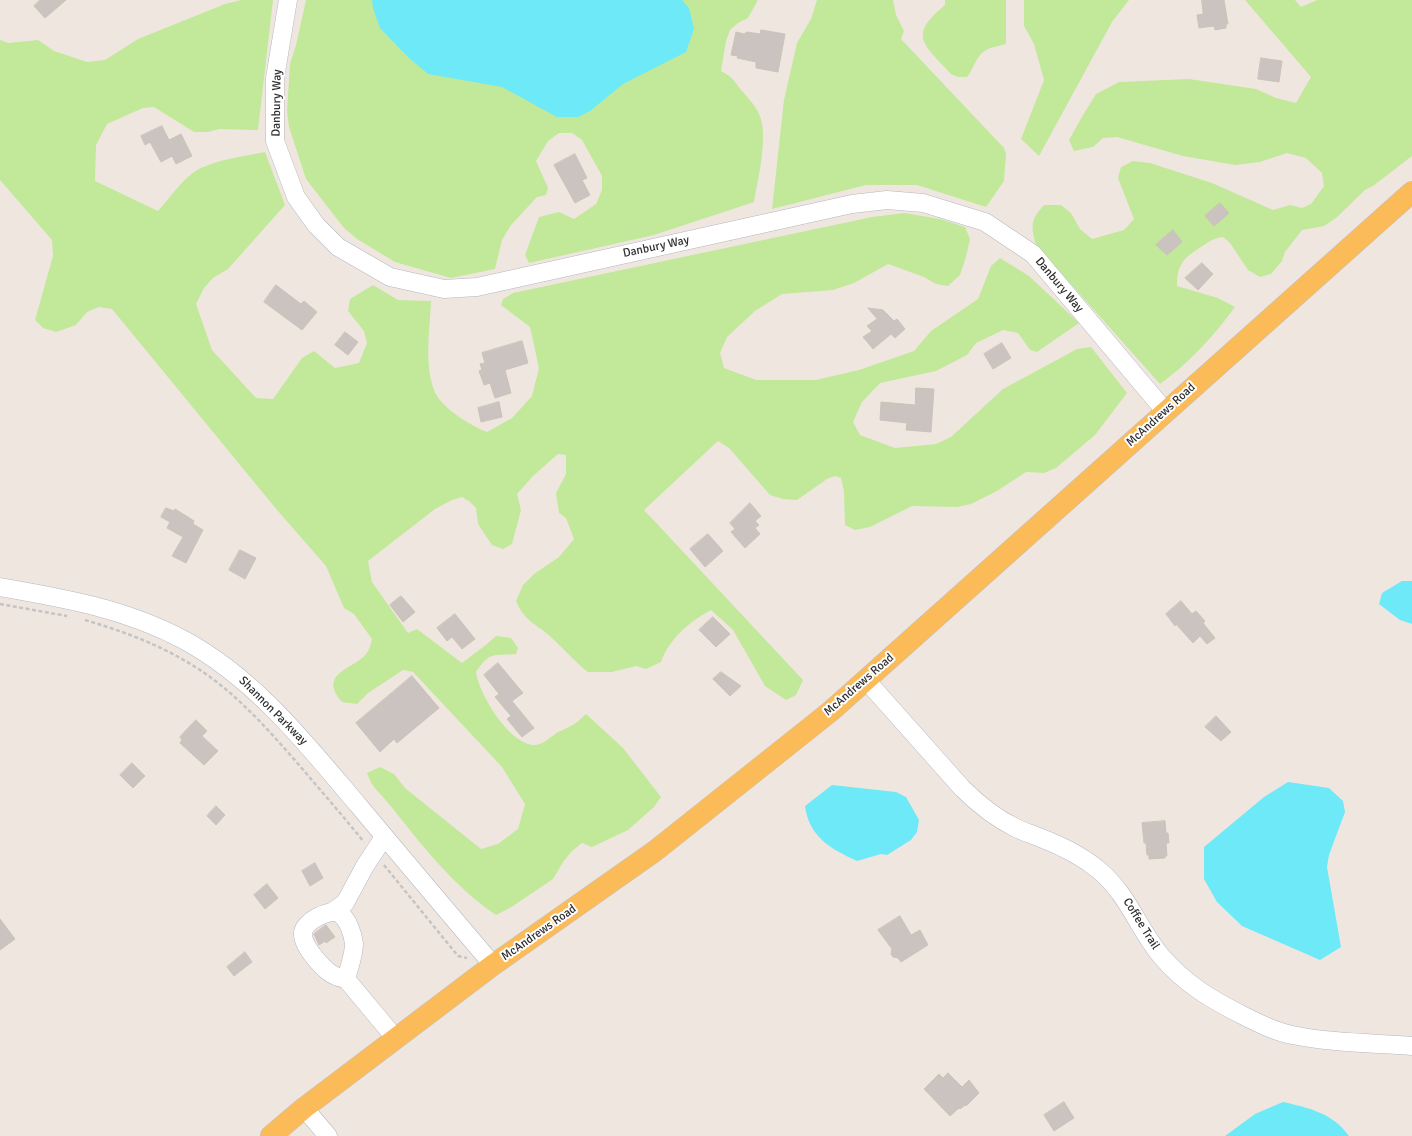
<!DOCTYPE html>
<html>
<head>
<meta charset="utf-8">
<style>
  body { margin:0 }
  canvas { display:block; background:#f0e6e0 }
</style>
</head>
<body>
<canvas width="1412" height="1136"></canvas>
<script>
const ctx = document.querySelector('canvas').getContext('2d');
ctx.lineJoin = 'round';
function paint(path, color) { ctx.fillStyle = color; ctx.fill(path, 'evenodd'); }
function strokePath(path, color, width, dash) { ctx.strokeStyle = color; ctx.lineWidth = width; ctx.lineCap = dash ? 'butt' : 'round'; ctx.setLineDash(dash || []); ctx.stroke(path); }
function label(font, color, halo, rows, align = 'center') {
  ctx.font = font + ' Signika,sans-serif'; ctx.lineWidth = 4; ctx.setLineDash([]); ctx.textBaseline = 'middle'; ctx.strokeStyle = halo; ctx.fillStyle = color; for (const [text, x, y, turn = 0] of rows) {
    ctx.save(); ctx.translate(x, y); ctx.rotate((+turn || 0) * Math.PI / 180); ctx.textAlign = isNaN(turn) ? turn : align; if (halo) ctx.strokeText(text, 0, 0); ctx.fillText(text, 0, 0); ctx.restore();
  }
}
paint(new Path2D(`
  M241,0H273L258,130L219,129L208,132H194L154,107L143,108L107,124L96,145L95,181L158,211C171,197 184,176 201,168C221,159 244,156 265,152L285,205L228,269L213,278L204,288L196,304L212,350L256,398L273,399L302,358L314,351L335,368L359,363L367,343L364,331L348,311L350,299L373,285L398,300L431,301C430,329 424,362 434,390C440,407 471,426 487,432L512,418L532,396L539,368L530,327L501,305L503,299L513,293L872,217L905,213L940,219L965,227L970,239L966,257L960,275L948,286L936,284L924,277L888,264L854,283L833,290L782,294L755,311L727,337L720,353L724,368L756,380H816L859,370L914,351L931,331L978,299L991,266L1000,258L1029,276L1079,323L1037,352L1030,350L1018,333L1003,330L976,343L967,355L936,371L880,383L862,402L853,422L860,435L895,448L936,444L951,437L1003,389L1077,349L1091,347L1127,393L1095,435L1056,468L1044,473L1026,472L997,491L971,504L957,507L912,506L870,527L855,530L845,525L844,492L841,478L835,476L827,479L797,500L783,499L770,495L729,448L718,441L644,510L803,680L796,695L786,700L765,686L733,630L711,610C690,621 669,639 661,662L646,669L636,666L612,672H588C575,662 565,650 553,639C538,624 525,623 516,601L523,585L534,574L559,557L574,539L566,518L559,513L556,493L566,474V455L558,454L533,476L517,494L521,510L512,544L503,549L492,545L478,524L476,508L469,501L462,497L452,500L435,509L368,561L372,582L408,633L417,629L462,663L487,644L496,636L511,638L518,648L516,654C493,656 490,651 476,672C479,694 509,744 534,745C542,745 548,739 554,735C558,731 566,729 571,726C577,723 581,718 586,714L623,748L661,797L654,807L628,830L592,847L582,843L572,851L563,862L553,879L510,908L496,915C453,886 421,844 389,804C379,791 373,790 367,773L380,767L394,774L405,788L481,849L498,844L518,829L525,804L502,767L413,672L403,670L368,693L357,704L342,702C316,671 357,670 368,651C370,648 371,643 372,639L354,614L344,608L326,566L277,510L112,309L99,307L87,312L76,325L56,332L43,328L35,320L53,256L52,240L0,180V40L8,43L38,40L54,51L87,62L105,60L138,39L225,4Z
  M306,0H758L748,18L738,23L730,30L726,41L721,71C736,79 733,81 743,92C749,99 755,105 759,114C769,135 758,179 754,202L654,235L529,263L525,255L539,217L559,212L574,219L596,204L602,190V176L582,140L572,133H559L548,141L536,161L548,188L546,195L537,197L511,225L502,240L495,269L451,278L395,262L357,239L344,228L306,179L289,127L287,111L290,64L296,45Z
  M817,0H893L896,15L904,31L901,39L1004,148L1006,154L1004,181L986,207L917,185H866L772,209L784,100L797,43L811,19Z
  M945,0H1006V44C1000,46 991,47 986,50C976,55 974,69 967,77H958L951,74C924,44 907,36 945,5Z
  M1024,0H1129L1112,22L1039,156L1021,139L1044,80L1034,44L1024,26Z
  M1245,0H1295L1301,7L1317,0H1412V156L1373,186L1365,190L1336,218L1324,226L1302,230L1285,252L1282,261L1271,274L1260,277L1248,270L1230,243L1223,237C1210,239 1208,243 1198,249C1182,259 1177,267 1177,286L1218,298L1235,307C1214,336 1189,363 1160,384L1036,245C1031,226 1030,220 1044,205H1061L1071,213L1080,229L1092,239L1124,230L1134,219L1118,178L1121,167L1133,161L1150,163L1212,183L1273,210L1290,205L1302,208L1311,204L1324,186L1322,173L1306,158L1287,153L1260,162L1235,165L1183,156L1117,137L1103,138L1093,147L1074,151L1069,140L1083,115L1096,94L1119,82L1189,79L1256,89L1276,98L1296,103L1311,77Z`), '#c1e999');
paint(new Path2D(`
  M372,0H682L689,8L694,29L686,52L623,84L590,111L578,117H557L502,87L428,74L409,58L380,28L373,8Z
  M1402,581H1412V624L1400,620L1379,604L1382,593Z
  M1288,782L1329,788L1343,801L1345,812L1329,855L1327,867L1341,947L1320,960L1242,926L1217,902L1204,879V847L1264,797Z
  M832,785L896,792L906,797L919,820L917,832L911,840L887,855L881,854L857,861C831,849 809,837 805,806Z
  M1283,1102C1309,1108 1333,1113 1349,1136H1225L1255,1114Z`), '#6de9f8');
const building = new Path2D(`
  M40,0H66L45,18L34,6Z
  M1202,0H1224L1228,24H1226V28L1215,30L1214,26L1199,28L1197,15L1203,14Z
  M761,30L785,34L778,72L756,68V62L737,58L738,56L731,55L736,32L744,34L747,32L760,34Z
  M1261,58L1282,61L1279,82L1258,79Z
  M162,126L169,140L181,134L192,156L176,164L172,156L161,162L150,142L145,145L141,136Z
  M575,154L587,178L582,180L590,195L575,203L554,165Z
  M1220,203L1229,213L1214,226L1205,216Z
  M1173,230L1182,242L1167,255L1156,245Z
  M1202,263L1213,274L1198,290L1185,278Z
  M276,285L301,304L304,301L317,312L302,330L264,302Z
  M868,308L883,310L894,321L897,319L905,329L895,338L891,334L873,349L863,337L872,331L867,326L877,319Z
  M345,332L358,342L348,355L335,345Z
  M522,341L528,363L505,370L511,393L495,398L490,383L484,385L479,371L482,370L480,364L485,363L482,353Z
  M1002,343L1011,358L993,369L984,354Z
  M916,388L934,389L931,432L906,430L907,423L880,420L881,402L915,405Z
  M499,402L502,417L481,422L478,408Z
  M750,503L761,516L755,521L759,525L755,528L760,534L745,548L731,532L735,529L730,523Z
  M166,508L174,511L175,509L188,517L194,521L193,524L203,530L186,563L172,556L183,537L167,528L170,522L161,517Z
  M708,534L723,551L705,567L690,549Z
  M240,550L256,558L245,579L229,570Z
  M401,596L415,612L403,622L390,605Z
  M1181,601L1192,614L1196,611L1205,621L1203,623L1215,638L1207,644L1200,636L1193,643L1176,624L1175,626L1166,614Z
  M455,614L475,639L462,649L452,637L447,641L437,628Z
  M713,617L730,634L716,647L699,630Z
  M498,663L523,693L512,701L534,728L522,737L507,719L511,716L495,697L499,694L484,675Z
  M721,672L741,686L730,696L713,679Z
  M412,676L439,708L397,743L394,739L380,752L356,723Z
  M1216,716L1231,732L1221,741L1205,727Z
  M196,720L207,731L202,736L218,751L204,765L180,743L182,740L180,737Z
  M132,763L145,776L133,788L120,775Z
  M216,806L225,815L216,825L207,816Z
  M1165,821L1166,833H1168L1169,843H1166L1167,856H1165V858L1149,859V855H1147L1146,843H1144L1142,823Z
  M315,863L323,878L310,886L302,871Z
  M267,884L278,898L265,909L254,895Z
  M900,916L911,935L920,930L928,945L901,962L898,958L893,957L891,954L892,949L878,930Z
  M0,919L15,939L0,950Z
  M326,925L335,937L326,943L325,941L319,945L314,934Z
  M245,952L252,962L234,976L227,967Z
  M948,1073L962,1087L969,1080L979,1093L966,1106L965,1105L960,1109L959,1108L950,1116L924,1089L939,1074L943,1078Z
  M1064,1102L1074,1118L1054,1131L1044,1115Z`);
paint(building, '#cbc3bf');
strokePath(building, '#ccc2b8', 1);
const minor = new Path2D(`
  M288,0L275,78V141L296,197L316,225L338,247L390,277L444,289L477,287L852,204L887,200L923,203L985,222L1033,254L1165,411
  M0,587C64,598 126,609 184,640C256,679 307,745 359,806C403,859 448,912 493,965
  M866,680L962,788C978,804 995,818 1016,828C1024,832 1032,834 1041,838C1062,846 1082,856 1100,871C1128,895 1138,928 1161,956C1186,985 1212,1000 1246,1017C1260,1024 1276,1032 1292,1035C1331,1043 1372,1043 1412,1046
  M332,912L345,903L365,866L384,837
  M346,979C332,977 324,969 315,958C310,952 303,942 303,934C302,922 330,908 339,913C348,919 353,934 354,944C354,955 349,968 346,979L396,1039
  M304,1108L328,1136`);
const major = new Path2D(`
  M271,1136L304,1108L493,965L655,851L831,711L1412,192`);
strokePath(minor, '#b3b8c2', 19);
strokePath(major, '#c4c4c4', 22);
strokePath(new Path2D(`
  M0,604L67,616
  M85,620C126,632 166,647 203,672C241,698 270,732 300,766C321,791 343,816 364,842
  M384,865L458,956L467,958`), '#c4c4c4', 2.5, [4, 2.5]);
strokePath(minor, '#fff', 18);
strokePath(major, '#fbbb59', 21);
label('12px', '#2e2e2e', '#fff', [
  ["Danbury Way",277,103,-89],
  ["Danbury Way",656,247,-12],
  ["Danbury Way",1059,285,50],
  ["McAndrews Road",1161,415,-42],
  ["McAndrews Road",859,685,-41],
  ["Shannon Parkway",273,711,45],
  ["Coffee Trail",1141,924,58],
  ["McAndrews Road",539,933,-35]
]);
</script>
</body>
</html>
